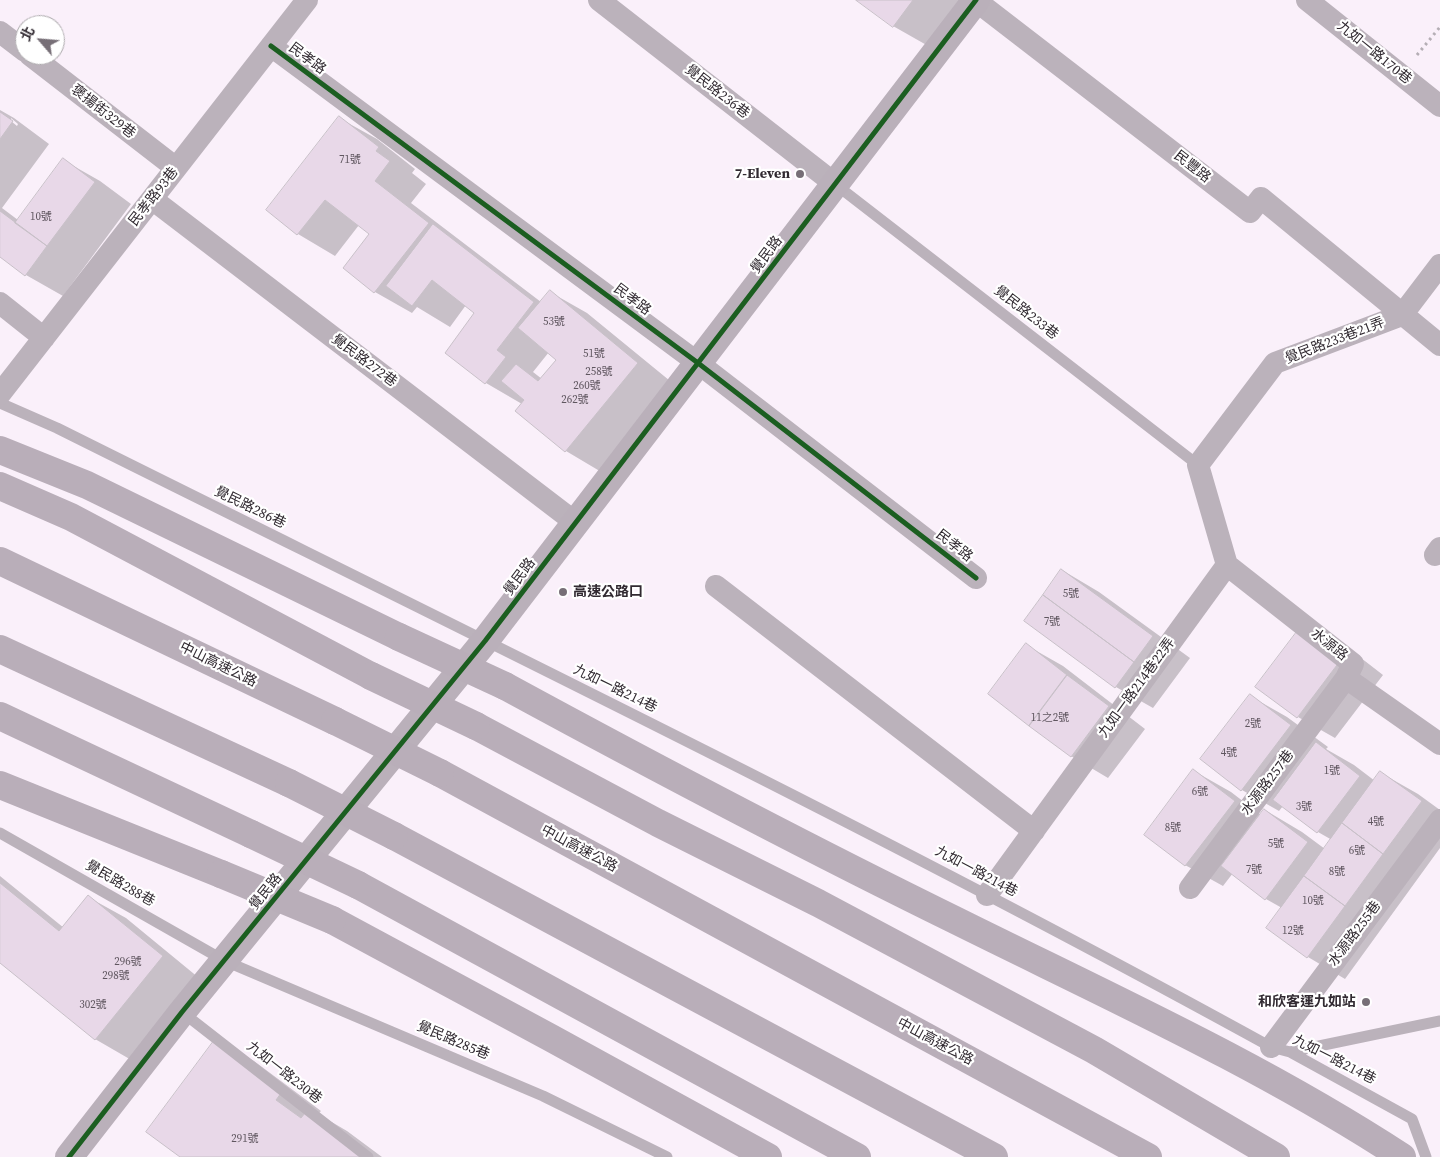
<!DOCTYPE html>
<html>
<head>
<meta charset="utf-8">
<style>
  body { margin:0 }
  #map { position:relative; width:1440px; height:1157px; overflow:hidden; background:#faf0fa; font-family:"Source Serif 4","Noto Sans TC",serif }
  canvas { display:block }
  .north { position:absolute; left:15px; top:15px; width:50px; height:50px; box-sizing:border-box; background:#fff; border:1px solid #adaaad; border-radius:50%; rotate:297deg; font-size:14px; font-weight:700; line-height:20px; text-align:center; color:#312a31 }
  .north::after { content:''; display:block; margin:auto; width:18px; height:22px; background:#776f77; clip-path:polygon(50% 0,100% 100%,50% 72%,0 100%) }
</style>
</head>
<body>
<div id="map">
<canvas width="1440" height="1157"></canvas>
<div class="north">北</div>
</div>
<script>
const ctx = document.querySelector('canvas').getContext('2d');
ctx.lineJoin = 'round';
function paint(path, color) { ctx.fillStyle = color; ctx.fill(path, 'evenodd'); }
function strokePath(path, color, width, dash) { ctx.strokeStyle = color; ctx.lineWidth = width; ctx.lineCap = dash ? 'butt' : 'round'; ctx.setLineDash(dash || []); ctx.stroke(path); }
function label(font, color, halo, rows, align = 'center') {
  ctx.font = font + ' "Source Serif 4","Noto Sans TC",serif'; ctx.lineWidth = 4.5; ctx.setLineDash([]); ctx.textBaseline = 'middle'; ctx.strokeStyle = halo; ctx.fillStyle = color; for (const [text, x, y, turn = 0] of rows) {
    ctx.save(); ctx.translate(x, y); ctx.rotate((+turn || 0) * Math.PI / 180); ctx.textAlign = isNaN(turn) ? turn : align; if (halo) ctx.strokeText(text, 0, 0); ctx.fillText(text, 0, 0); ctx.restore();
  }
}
paint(new Path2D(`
  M859,0H966L930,47L893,26Z
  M0,110L14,118L49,144L2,208L18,220L63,160L100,181L131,204L63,296L26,275L0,256ZM11,118L18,124L17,126L11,121Z
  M339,118L377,139L415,169L412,173L426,184L411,203L541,302L550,292L587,313L675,385L603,473L566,451L517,410L522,404L486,383L446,352L476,313L466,305L450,327L417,307L412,313L375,292L345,268L371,234L359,225L335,256L298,234L267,210ZM549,352L558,360L542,379L533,372Z
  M1062,570L1099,592L1190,658L1153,708L1116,687L1025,620Z
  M1343,644L1383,675L1335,738L1298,717Z
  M1026,645L1063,666L1145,729L1108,778L1071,756Z
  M1250,696L1287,717L1328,747L1326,749L1354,765L1375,781L1381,773L1418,794L1440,810V848L1345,979L1308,957L1268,928L1282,908L1266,899L1233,873L1223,886L1185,865L1194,771L1231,792L1261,815L1265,810L1302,832L1325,849L1332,840L1318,832L1283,806L1279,811L1242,790Z
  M0,876L64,928L88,897L126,918L199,978L133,1061L95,1039L0,962Z
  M217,1039L254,1061L321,1111L318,1114L347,1131L382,1157H182Z`), '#0003');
const building = new Path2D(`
  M856,0H913L893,27Z
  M0,112L13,121L0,139Z
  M339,116L379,147L376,151L390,161L375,181L429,223L374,293L343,268L369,234L325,200L297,235L266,210Z
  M63,158L95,182L47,246L15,223Z
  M0,211L47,246L25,276L0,257Z
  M433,224L534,302L497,350L506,357L485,384L445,353L474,313L432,280L412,306L386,286Z
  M550,290L638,363L565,452L515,411L524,400L501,381L516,364L538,381L556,360L518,328Z
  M1061,569L1153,636L1134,662L1043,595Z
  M1043,595L1134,662L1115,688L1024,621Z
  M1305,621L1346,653L1297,718L1255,687Z
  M1026,643L1067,675L1029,726L988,694Z
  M1067,675L1109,706L1071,757L1029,726Z
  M1250,694L1291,725L1241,791L1200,759Z
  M1316,742L1360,776L1317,833L1273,800Z
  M1193,769L1235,801L1185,866L1144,835Z
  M1380,771L1422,801L1383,854L1342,823Z
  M1264,809L1308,842L1265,900L1221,866Z
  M1342,823L1383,854L1345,906L1304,876Z
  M1304,876L1345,906L1307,958L1266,928Z
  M0,883L59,931L88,895L163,956L95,1040L0,963Z
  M216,1038L284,1089L276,1100L301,1118L309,1108L366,1157H180L146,1132Z`);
paint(building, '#e8d8e8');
strokePath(building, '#c8c0c8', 1);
strokePath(new Path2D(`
  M1417,55L1440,27`), '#b5aeb5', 3, [2.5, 4]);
strokePath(new Path2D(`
  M835,184L1198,465
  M0,403L57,428C464,631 873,828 1271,1047L1290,1052L1412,1119L1426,1157
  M0,833L225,961L543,1096L667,1157
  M182,1012L368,1157
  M1290,1052L1440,1021`), '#bbb2bb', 11);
strokePath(new Path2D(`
  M599,0L835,184
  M975,0L1250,212L1261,198L1440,345
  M1307,0L1440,106
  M0,32L25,51
  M271,46L698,363L976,578
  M30,55L176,168
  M152,199L576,523
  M0,303L44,338
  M1402,315L1440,265
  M0,394L307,0
  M1435,555L1440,548
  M716,586L1034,831
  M1346,678L1440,744
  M1190,888L1346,678L1353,664L1227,565
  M987,895L1227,565L1198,465L1275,363L1402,315
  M1271,1047L1440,820`), '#bbb2bb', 22);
strokePath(new Path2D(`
  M69,1157L182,1012L485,641L976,0`), '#bab0ba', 28);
strokePath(new Path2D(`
  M0,450L87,485L399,637
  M0,486L71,517L371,676
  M0,561L335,721
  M0,649L289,783
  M505,686C654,767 804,846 957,921C1108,996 1261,1065 1402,1157
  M0,716L251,834
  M476,726L658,823L818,903L1094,1050L1276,1157
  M440,773L1148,1157
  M0,785L221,874
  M394,836L994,1157
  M358,885L857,1157
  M332,920L551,1038L768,1157`), '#b9aeb9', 28);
strokePath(new Path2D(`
  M399,637L505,686
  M371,676L476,726
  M335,721L440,773
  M289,783L394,836
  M251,834L358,885
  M221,874L332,920`), '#b9aeb9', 28);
strokePath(new Path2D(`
  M271,46L698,363L976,578
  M69,1157L182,1012L485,641L976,0`), '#1b5e20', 5);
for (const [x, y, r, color] of [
  [800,174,5,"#776f77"],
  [563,592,5,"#776f77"],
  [1366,1002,5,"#776f77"]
]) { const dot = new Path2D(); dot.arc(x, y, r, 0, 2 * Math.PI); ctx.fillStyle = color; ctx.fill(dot); strokePath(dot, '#fff', 2); }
label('11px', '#5f565f', null, [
  ["71號",350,160],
  ["10號",41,217],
  ["53號",554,322],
  ["51號",594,354],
  ["258號",599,372],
  ["260號",587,386],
  ["262號",575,400],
  ["5號",1071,594],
  ["7號",1052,622],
  ["11之2號",1050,718],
  ["2號",1253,724],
  ["4號",1229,753],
  ["1號",1332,771],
  ["6號",1200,792],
  ["3號",1304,807],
  ["4號",1376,822],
  ["8號",1173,828],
  ["5號",1276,844],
  ["6號",1357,851],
  ["7號",1254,870],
  ["8號",1337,872],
  ["10號",1313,901],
  ["12號",1293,931],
  ["296號",128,962],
  ["298號",116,976],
  ["302號",93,1005],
  ["291號",245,1139]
]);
label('14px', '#312a31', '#fff', [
  ["九如一路170巷",1374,53,39],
  ["民孝路",307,59,37],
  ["覺民路236巷",717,92,38],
  ["褒揚街329巷",103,112,38],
  ["民豐路",1192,167,38],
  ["民孝路93巷",154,197,-52],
  ["覺民路",767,255,-53],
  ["民孝路",632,300,37],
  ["覺民路233巷",1026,313,38],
  ["覺民路233巷21弄",1335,341,-21],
  ["覺民路272巷",364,361,37],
  ["覺民路286巷",250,508,26],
  ["民孝路",954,546,38],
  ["覺民路",520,577,-53],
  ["水源路",1329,645,38],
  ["中山高速公路",218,665,26],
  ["九如一路214巷22弄",1137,688,-54],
  ["九如一路214巷",615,689,26],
  ["水源路257巷",1268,783,-53],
  ["中山高速公路",579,849,28],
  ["九如一路214巷",976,872,28],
  ["覺民路288巷",120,884,30],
  ["覺民路",266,892,-51],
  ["水源路255巷",1355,934,-53],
  ["覺民路285巷",453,1041,23],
  ["中山高速公路",935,1042,28],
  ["九如一路214巷",1334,1060,27],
  ["九如一路230巷",284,1073,38]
]);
label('bold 14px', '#312a31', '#fff', [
  ["7-Eleven",790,174],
  ["高速公路口",573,592,"left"],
  ["和欣客運九如站",1356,1002]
], 'right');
</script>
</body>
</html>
